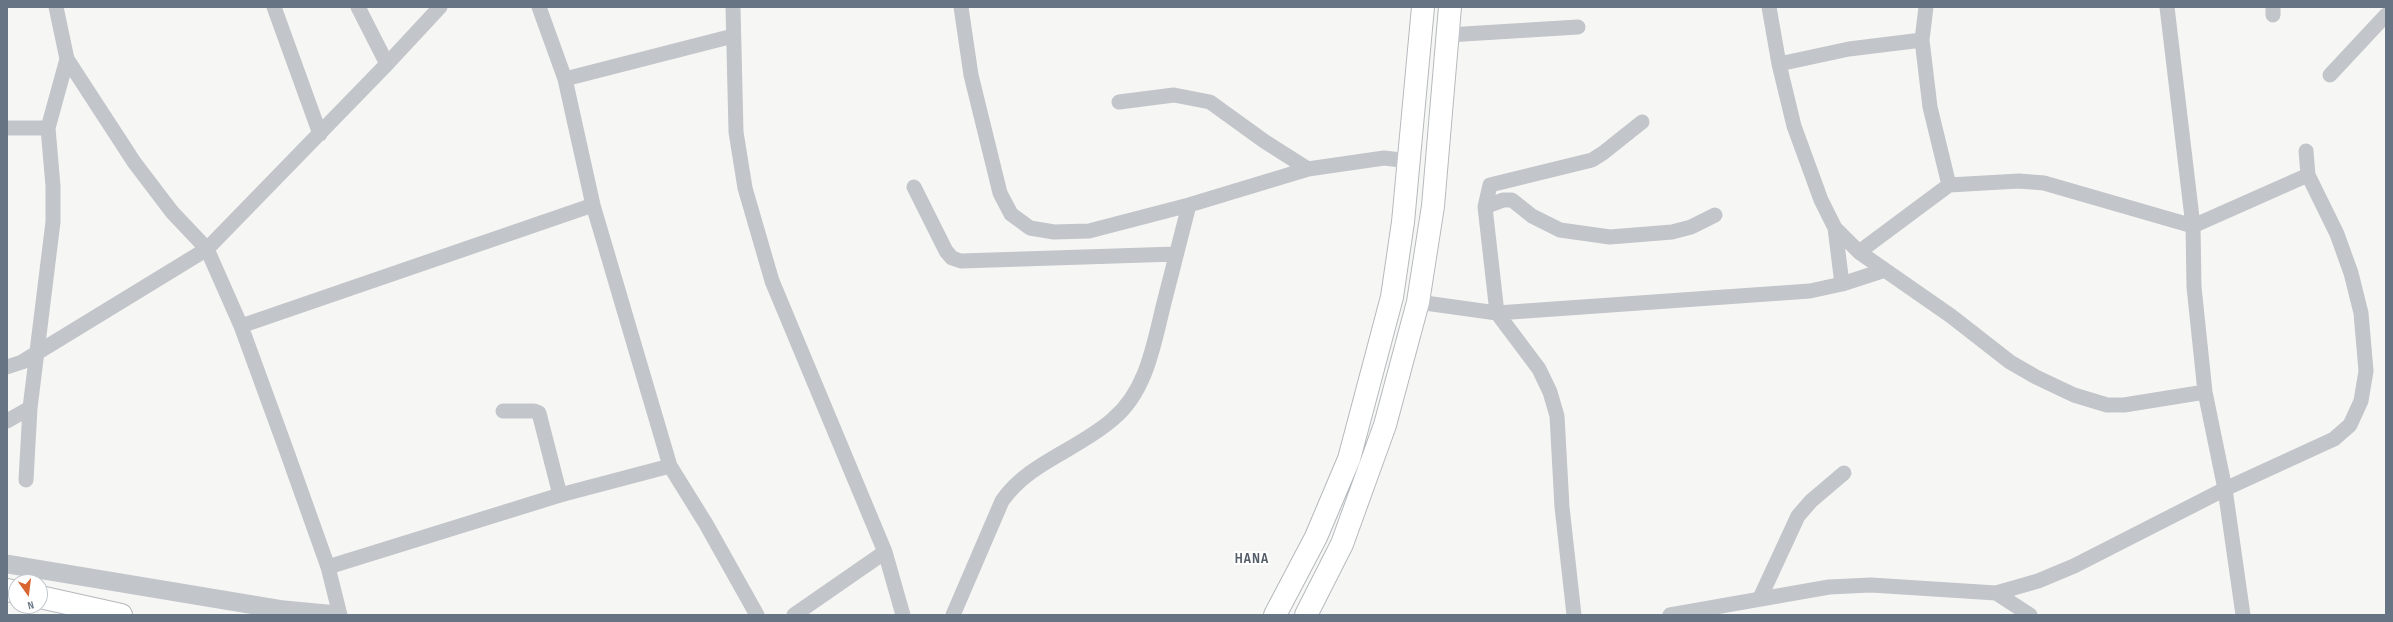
<!DOCTYPE html>
<html>
<head>
<meta charset="utf-8">
<style>
  body { margin:0 }
  #map { position:relative; width:2393px; height:622px; overflow:hidden; background:#f6f7f4; font-family:"Sofia Sans Condensed",sans-serif }
  canvas { display:block }
  .frame { position:absolute; inset:0; border:8px solid #677483; pointer-events:none }
  .north { position:absolute; left:8px; top:574px; width:40px; height:40px; box-sizing:border-box; background:#fff; border:1px solid #c2c7cd; border-radius:50%; rotate:166deg; font-size:11px; font-weight:700; line-height:16px; text-align:center; color:#677483 }
  .north::after { content:''; display:block; margin:auto; width:14px; height:18px; background:#d96631; clip-path:polygon(50% 0,100% 100%,50% 72%,0 100%) }
</style>
</head>
<body>
<div id="map">
<canvas width="2393" height="622"></canvas>
<div class="frame"></div>
<div class="north">N</div>
</div>
<script>
const ctx = document.querySelector('canvas').getContext('2d');
ctx.lineJoin = 'round';
function strokePath(path, color, width, dash) { ctx.strokeStyle = color; ctx.lineWidth = width; ctx.lineCap = dash ? 'butt' : 'round'; ctx.setLineDash(dash || []); ctx.stroke(path); }
function label(font, color, halo, rows, align = 'center') {
  ctx.font = font + ' "Sofia Sans Condensed",sans-serif'; ctx.lineWidth = 4; ctx.setLineDash([]); ctx.textBaseline = 'middle'; ctx.strokeStyle = halo; ctx.fillStyle = color; for (const [text, x, y, turn = 0] of rows) {
    ctx.save(); ctx.translate(x, y); ctx.rotate((+turn || 0) * Math.PI / 180); ctx.textAlign = isNaN(turn) ? turn : align; if (halo) ctx.strokeText(text, 0, 0); ctx.fillText(text, 0, 0); ctx.restore();
  }
}
const primary = new Path2D(`
  M1275,615L1316,537L1349,459L1392,297L1403,222L1423,7
  M1306,615L1342,544L1385,425L1418,302L1433,206L1450,7`);
const trunk = new Path2D(`
  M7,590L16,592
  M40,597L121,615`);
strokePath(primary, '#b5b9bd', 24);
strokePath(trunk, '#b5b8bb', 24);
strokePath(new Path2D(`
  M56,7L67,59L134,162L172,212L207,249L241,326L287,452L328,567L340,615
  M274,7L320,134
  M358,7L387,64
  M539,7L565,79L593,205L670,466L706,524L757,615
  M733,7L736,132L745,188L772,281L885,552L903,615
  M961,7L971,75L1000,193L1011,214L1030,228L1054,232L1089,231L1189,205L1308,169L1384,158L1409,161
  M1769,7L1779,64L1794,126L1821,200L1835,228L1859,252L1949,185L2019,181L2044,183L2193,226L2308,175
  M1926,7L1922,40L1930,107L1949,185
  M2167,7L2193,226L2194,287L2205,392L2225,489L2243,615
  M2273,15V7
  M1448,35L1578,27
  M1779,64L1849,49L1922,40
  M2330,75L2386,15
  M565,79L733,36
  M1119,102L1174,95L1210,102L1264,141L1308,169
  M1642,122L1603,153L1592,160L1490,185L1485,207L1497,313L1810,291L1842,284L1885,270
  M7,128H48
  M914,187L946,251L952,258L961,261L1176,254
  M1485,207L1503,200H1512L1532,216L1560,230L1610,237L1672,232L1691,227L1715,215
  M1835,228L1842,284
  M1859,252L1951,316L2010,362L2036,377L2074,395L2107,405H2124L2205,392
  M1418,302L1497,313L1539,369L1550,392L1557,416L1562,507L1574,615
  M241,326L593,205
  M7,367L22,362L207,249L387,64L440,7
  M503,411H534L539,413L560,495
  M7,421L30,408L53,222V186L48,128L67,59
  M26,480L30,408
  M328,567L560,495L670,466
  M1996,593L2030,615
  M1760,598L1798,516L1811,501L1844,473
  M794,615L885,552
  M953,615L1002,501C1029,462 1078,450 1113,419C1148,390 1154,341 1165,299C1173,268 1181,237 1189,205
  M1670,615L1829,587L1871,585L1996,593L2038,581L2074,566L2225,489L2334,439L2350,425L2361,401L2366,371L2361,313L2351,273L2337,234L2308,175L2306,151`), '#c2c5c9', 15);
strokePath(new Path2D(`
  M7,564L284,610L337,615`), '#c2c5c9', 19);
strokePath(primary, '#fff', 22);
strokePath(trunk, '#fff', 22);
ctx.letterSpacing = '1px';
label('bold 15px', '#555e68', '#fff', [
  ["HANA",1252,559]
]);
ctx.letterSpacing = '0px';
</script>
</body>
</html>
